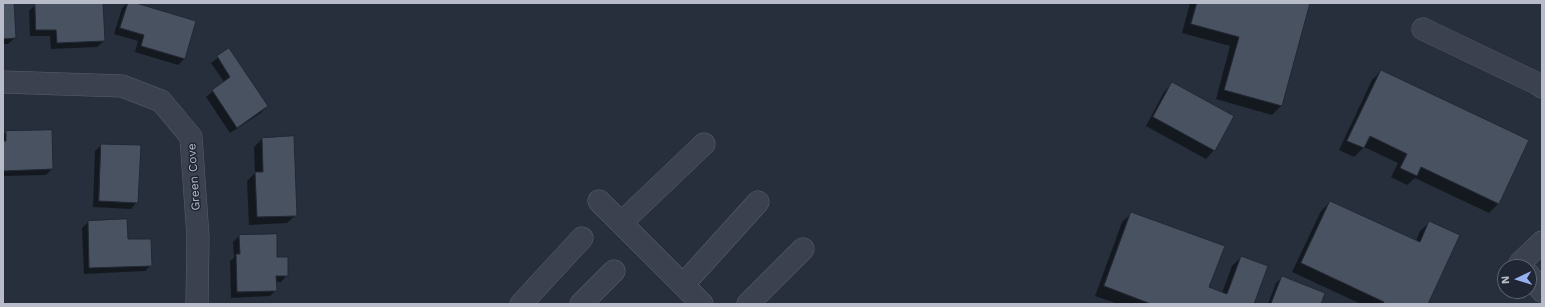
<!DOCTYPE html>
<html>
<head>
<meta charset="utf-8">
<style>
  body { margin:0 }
  #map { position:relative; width:1545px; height:307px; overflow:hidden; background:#272f3d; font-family:"Work Sans",sans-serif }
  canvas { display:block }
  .frame { position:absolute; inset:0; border:4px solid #b7bcc8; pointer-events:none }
  .north { position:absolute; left:1497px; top:259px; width:40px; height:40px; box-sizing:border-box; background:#202633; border:1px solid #5c626f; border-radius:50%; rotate:266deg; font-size:11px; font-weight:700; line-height:16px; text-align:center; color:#b7bcc8 }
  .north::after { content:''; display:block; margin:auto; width:14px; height:18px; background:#95b1ef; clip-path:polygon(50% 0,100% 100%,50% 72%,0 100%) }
</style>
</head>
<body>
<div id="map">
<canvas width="1545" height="307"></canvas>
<div class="frame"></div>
<div class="north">N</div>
</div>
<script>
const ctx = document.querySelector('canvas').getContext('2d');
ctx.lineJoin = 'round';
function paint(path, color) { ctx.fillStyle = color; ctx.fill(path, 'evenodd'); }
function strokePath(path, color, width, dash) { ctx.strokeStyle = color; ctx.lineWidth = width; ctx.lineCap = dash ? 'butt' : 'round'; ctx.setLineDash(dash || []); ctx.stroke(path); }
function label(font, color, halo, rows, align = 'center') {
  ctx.font = font + ' "Work Sans",sans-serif'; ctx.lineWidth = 3; ctx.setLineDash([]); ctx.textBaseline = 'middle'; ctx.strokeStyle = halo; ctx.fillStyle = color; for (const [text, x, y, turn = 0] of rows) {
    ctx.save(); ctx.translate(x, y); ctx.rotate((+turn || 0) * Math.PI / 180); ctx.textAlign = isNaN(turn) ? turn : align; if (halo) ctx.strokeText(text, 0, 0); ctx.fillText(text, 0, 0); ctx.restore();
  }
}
paint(new Path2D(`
  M3,3H13L15,38L8,44H3Z
  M70,3H102L104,41L97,47L51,49L50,36H30L29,11L36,4Z
  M127,3H132L184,59L178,65L135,52L138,41L114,34L122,8Z
  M1190,3H1309L1281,106L1272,115L1216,99L1230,46L1182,33Z
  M228,50L267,106L261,113L230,133L206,97L224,82L211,63Z
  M1381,71L1498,204L1489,213L1415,178L1407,185L1391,177L1398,163L1364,147L1354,157L1339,150L1372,80Z
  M1172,84L1214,150L1206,159L1146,126L1164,92Z
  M6,132L52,169L46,175L3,176V135Z
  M262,139L296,215L287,223L249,225L247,181L255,173L254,147Z
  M102,145L137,202L131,209L93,207L95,151Z
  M1330,202L1416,241L1420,231L1430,222L1427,304H1361L1292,272L1321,211Z
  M1132,213L1208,288L1222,293L1232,266L1241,257L1253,304H1118L1095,296L1122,222Z
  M88,222L151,265L145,271L84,274L82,228Z
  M239,236L277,258L287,275L281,282H276V290L270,296L231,298L230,261L234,258L233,242Z
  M1282,277L1320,304H1268L1276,283Z`), '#0007');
const building = new Path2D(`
  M3,3H14L16,38L3,39Z
  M35,3H103L105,41L57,43L56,30H36Z
  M128,3H136L196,21L185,59L141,46L144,35L120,28Z
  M1197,3H1310L1282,106L1224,90L1239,37L1191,24Z
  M229,48L268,106L237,128L212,90L230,77L217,56Z
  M1381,70L1529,140L1499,204L1421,167L1417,176L1400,168L1407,154L1370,136L1364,148L1347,141Z
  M1172,82L1234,116L1215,151L1153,117Z
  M52,130L53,169L3,171V141H6V131Z
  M294,136L297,216L257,217L255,172H263L262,138Z
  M101,144L141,145L138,203L99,201Z
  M1330,201L1420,242L1429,221L1460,235L1428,304H1383L1384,302L1301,263Z
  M1131,212L1225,246L1209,287L1227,294L1241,256L1268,266L1254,304H1151L1104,286Z
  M127,219L128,239H151L152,266L89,268L88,221Z
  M277,234V257H288V276H276L277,291L237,292L236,254H240L239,235Z
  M1282,276L1325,293L1321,304H1271Z`);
paint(building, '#495261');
strokePath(building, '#222835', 1);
const minor = new Path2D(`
  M1423,29L1538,84L1542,87
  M3,82L122,86L161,101L191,137L198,237L197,304
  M599,201L702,304
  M621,223L704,144
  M1523,267L1520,263L1542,242
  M1529,275L1542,291
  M683,285L758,202
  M521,304L582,238
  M581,304L614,271
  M748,304L803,249`);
strokePath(minor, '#595f6b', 23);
strokePath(minor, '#3b414e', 22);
label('12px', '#b7bcc8', '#202633', [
  ["Green Cove",194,177,-94]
]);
</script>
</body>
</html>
